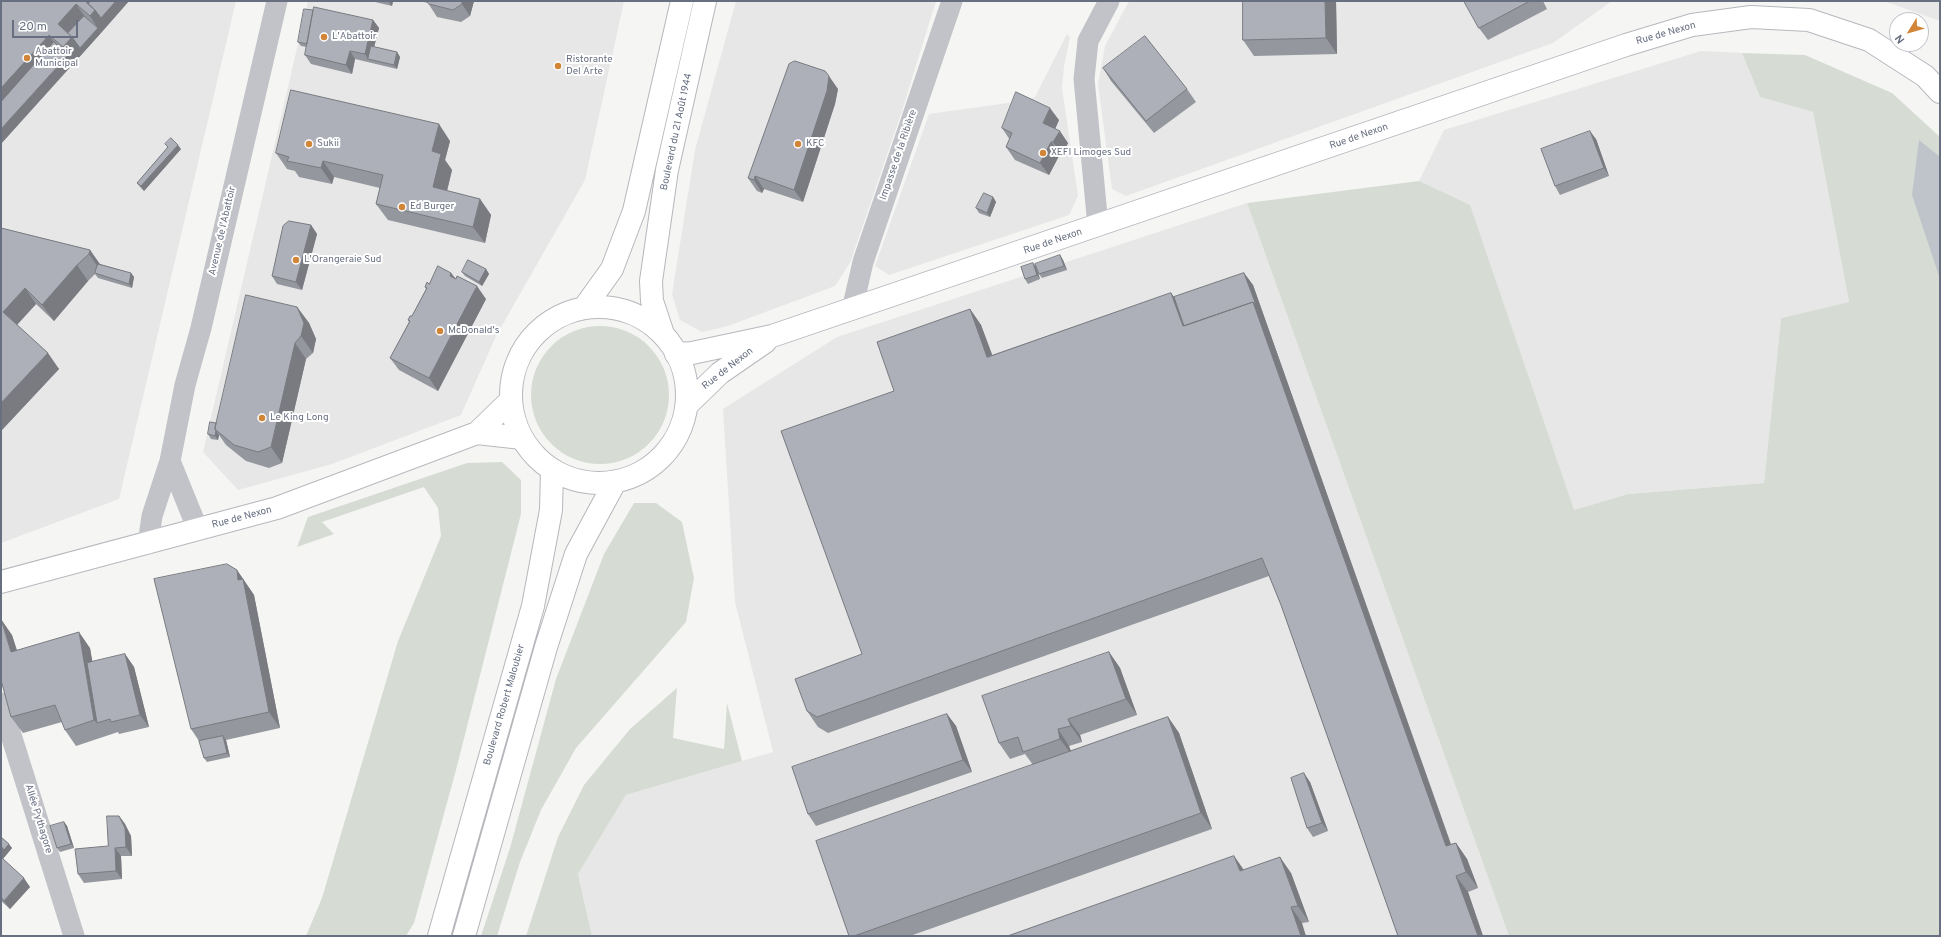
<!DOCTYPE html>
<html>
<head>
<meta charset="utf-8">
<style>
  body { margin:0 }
  #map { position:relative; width:1941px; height:937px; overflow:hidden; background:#f5f6f3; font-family:Overpass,sans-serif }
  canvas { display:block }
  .frame { position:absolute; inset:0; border:2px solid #686f81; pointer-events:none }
  .north { position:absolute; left:1889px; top:12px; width:40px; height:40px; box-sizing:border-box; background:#fff; border:1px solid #c3c5cd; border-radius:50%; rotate:233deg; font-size:11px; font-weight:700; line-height:16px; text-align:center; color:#686f81 }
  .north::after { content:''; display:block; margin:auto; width:14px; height:18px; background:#d28437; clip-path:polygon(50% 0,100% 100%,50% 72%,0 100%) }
  .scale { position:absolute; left:12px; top:20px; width:66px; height:18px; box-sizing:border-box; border:2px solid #686f81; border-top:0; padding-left:5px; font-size:12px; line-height:14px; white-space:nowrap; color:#686f81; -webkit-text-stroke:3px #fff; paint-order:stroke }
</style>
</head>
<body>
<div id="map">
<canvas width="1941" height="937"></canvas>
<div class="frame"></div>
<div class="north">N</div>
<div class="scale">20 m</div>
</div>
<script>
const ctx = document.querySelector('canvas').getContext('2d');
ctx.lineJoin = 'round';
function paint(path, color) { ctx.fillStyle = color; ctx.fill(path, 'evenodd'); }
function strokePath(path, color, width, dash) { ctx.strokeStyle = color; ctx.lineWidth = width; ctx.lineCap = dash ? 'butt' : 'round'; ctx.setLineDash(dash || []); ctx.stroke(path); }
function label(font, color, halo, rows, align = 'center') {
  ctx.font = font + ' Overpass,sans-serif'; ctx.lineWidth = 4; ctx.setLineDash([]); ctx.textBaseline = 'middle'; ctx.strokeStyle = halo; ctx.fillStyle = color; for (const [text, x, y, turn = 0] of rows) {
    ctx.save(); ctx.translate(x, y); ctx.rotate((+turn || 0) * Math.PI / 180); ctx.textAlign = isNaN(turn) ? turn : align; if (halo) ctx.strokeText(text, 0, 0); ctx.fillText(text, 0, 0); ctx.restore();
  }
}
paint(new Path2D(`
  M1,1H236L119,499L1,543Z
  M308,1H624L585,180L496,336L461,415L332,464L238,490L203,452Z
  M736,1H936L901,114L850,263L835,286L728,326L702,332L680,320L672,294L695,150Z
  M1129,1H1612L1553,43L1126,196L1112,189L1098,84L1105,46Z
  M1884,1H1940V21Z
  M1067,34L1070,37L1064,66L1062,88L1078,196L1069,215L889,275L875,266L929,114L1022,101L1035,97Z
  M1701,51L1742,53L1760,97L1813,112L1849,302L1781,318L1764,483L1628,494L1571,511L1419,181L1444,130Z
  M1247,203L1509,936H592L578,874L626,795L773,752L735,602L723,409L837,337Z`), '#e6e7e6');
paint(new Path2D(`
  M1742,53L1805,55L1892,93L1940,137V936H1509L1247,203L1419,181L1470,205L1574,510L1628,494L1764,483L1781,318L1849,302L1813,112L1760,97Z
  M531 395a69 69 0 1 1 138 0a69 69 0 1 1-138 0Z
  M502,462L521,480V514L456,770L414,923L406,936H306L322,898L398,641L441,536L438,508L424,487L322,522L334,534L297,547L308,517L467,463Z
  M634,503H656L682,522L694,578L686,622L576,748L541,810L520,862L497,936H481L510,848L556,679L604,554Z
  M677,688L673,738L724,749L727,703L742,761L626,795L578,874L592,936H526L558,837L584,785L630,729Z`), '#d6dcd4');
paint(new Path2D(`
  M1919,140L1940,157V279L1912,195Z`), '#bfc4cb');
const secondary = new Path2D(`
  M676,354L692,353L772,336L1626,45L1692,25L1751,17L1809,20L1869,40L1925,76L1940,92
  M687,405L720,373L765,342
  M477,433L522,438
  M1,582L277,508L477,433L511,400`);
const primary = new Path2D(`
  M511 395a88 88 0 1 1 176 0a88 88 0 1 1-176 0Z
  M584,308L612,269L634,211L682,1
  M663,334L652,301L651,281L667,170L705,1
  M439,936L533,606L551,510L552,470
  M464,936L546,647L576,554L615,482`);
strokePath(secondary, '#b6b8be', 24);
strokePath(primary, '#b5b7bb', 24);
strokePath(new Path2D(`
  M1098,226L1084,79L1088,41L1109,1
  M852,310L863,262L952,1
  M170,461L198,530
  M148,544L152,516L170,461L185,385L201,328L277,1
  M1,703L74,936`), '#c2c3c8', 21);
strokePath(secondary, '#fff', 22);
strokePath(primary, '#fff', 22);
paint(new Path2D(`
  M1,1H129L74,63Z
  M371,1H393L392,6Z
  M419,1H474L470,16L461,22L437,17L428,3Z
  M1243,1H1336L1337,54L1254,56L1243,40Z
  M1464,1H1543L1547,9L1488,40L1479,28Z
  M373,20L379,28L374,47L397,52L400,57L397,69L355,59L352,74L311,64L305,55L307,47L301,46L298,42Z
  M1103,68L1187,89L1196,102L1154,133L1111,81Z
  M838,89L835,104L803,202L764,189L762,193L757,191L748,178Z
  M1059,120L1055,129L1068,143L1062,155L1060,154L1049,175L1015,160L1006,147L1010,140L1002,128Z
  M1596,139L1609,176L1560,195L1555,186Z
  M450,141L445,160L452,170L447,191L480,199L491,215L485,243L388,220L376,204L380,188L334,177L332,184L299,177L295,171L287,169L276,153Z
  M165,144L181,149L144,191L140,187L137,183L168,147Z
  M993,197L996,202L990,217L979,213L976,208Z
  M311,225L317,234L302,290L277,284L272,276Z
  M1,228L90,250L100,264L131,273L134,277L132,288L98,278L95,274L88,281L54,321L36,304L17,325L59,369L1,431Z
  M1060,255L1063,260L1067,270L1042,278L1039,274Z
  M1033,263L1036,267L1040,279L1028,284L1025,279Z
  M486,269L489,274L482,286L465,276L462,272Z
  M451,273L456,279L486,299L438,391L399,370L390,358L409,322L408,320L412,316L426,289L425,287L429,284Z
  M1244,273L1253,285L1451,844L1456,843L1467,859L1478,888L1468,892L1483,936H1398L1281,605L1269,576L828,733L818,727L807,711L862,654L894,391L970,309L981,325L992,355L1171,293L1174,297Z
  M297,307L309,323L316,339L313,353L306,359L282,463L269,468L246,461L226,445L219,435L218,440L211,439L208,434Z
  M237,570L254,595L280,728L226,740L230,757L207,762L204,758L199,741L191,729Z
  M12,635L17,650L90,648L92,662L125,654L134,667L149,727L119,734L118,732L76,746L65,730L62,722L23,733L11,717Z
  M1109,652L1120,668L1137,715L1080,735L1082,742L1069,746L1071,751L1168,717L1179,733L1212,829L910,936H849L1033,765L1025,754L1010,759L999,743Z
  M947,714L956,726L972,772L816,826L808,814Z
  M1310,782L1328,831L1313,837L1307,828Z
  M119,816L125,824L131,836L132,856H121L122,879L84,883L78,874L108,846Z
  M64,822L67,826L74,848L60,852L57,848Z
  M1,837L12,848L3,859L30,887L10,909L1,901Z
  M1234,856L1244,870L1291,873L1309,922L1302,923L1008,936Z`), '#95979e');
paint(new Path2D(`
  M84,1H129L101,33L90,16Z
  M388,1H393L392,6Z
  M462,1H474L470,16L462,4Z
  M1325,1H1336L1337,54L1326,38Z
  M76,4L87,20L98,28L101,33L74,63L63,47L58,24Z
  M373,20L379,28L371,59H368L365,54Z
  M49,35L60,51L1,117V88Z
  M350,51L355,59L352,74L346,65Z
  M397,52L400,57L397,69L394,65Z
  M68,55L74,63L1,144V129Z
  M829,76L838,89L835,104L803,202L794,190Z
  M1050,108L1059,120L1052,136L1043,123Z
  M439,124L450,141L445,160L452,170L444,203L433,187L432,151Z
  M1060,131L1068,143L1062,155L1053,142Z
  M1590,131L1596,139L1609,176L1604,168Z
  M1051,142L1060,154L1049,175L1040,163Z
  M178,145L181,149L144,191L141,186Z
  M323,161L334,177L332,184L321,168Z
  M755,176L764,189L762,193L754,180Z
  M993,197L996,202L990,217L987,213Z
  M480,199L491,215L485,243L473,227Z
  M311,225L317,234L302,290L296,282Z
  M90,250L101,266L100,270L89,254Z
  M1060,255L1063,260L1067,270L1064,266Z
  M1033,263L1036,267L1040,279L1037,275Z
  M77,265L88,281L54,321L42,305Z
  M486,269L489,274L482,286L479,282Z
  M131,273L134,277L132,288L129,284Z
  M451,273L460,285L450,276Z
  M1244,273L1253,285L1457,862L1446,846L1253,302Z
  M477,286L486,299L438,391L429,378Z
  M25,288L36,304L14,328L3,312Z
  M1171,293L1182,309L1189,328L1183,326Z
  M297,307L309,323L316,339L313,353L301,336Z
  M970,309L981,325L999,373L987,357Z
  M295,343L306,359L282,463L271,447Z
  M48,353L59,369L1,431V403Z
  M216,431L219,435L218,440L215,436Z
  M237,570L254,595L280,728L269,712L238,580Z
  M1,619L12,635L22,668L11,652Z
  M79,632L90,648L103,721L97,723L94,720Z
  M1109,652L1120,668L1137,715L1126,699Z
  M125,654L134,667L149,727L140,715Z
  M947,714L956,726L972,772L963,760Z
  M1168,717L1179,733L1212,829L1201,813Z
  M1068,719L1080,735L1082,742L1071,726Z
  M1058,729L1069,746L1072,755L1060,739Z
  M223,736L226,740L230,757L227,753Z
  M1304,773L1310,782L1328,831L1322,823Z
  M119,816L125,824L131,836L132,856L126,847Z
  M64,822L67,826L74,848L71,844Z
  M1456,843L1467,859L1478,888L1466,872Z
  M9,844L12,848L1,861V846Z
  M115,848L121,856L122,879L116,871Z
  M1234,856L1245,872L1240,871Z
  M1280,857L1291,873L1309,922L1298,906Z
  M1456,876L1468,892L1483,936H1478Z
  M24,878L30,887L10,909L4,901Z
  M1291,907L1302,923L1306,936H1301Z`), '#797b81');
const building = new Path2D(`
  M1,1H85L95,10L90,16L76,4L58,24L72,37L63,47L49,35L1,88Z
  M91,1H116L101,18L95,10L88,4Z
  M427,1H462V4L453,10L429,4Z
  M1243,1H1325L1326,38L1243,40Z
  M1464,1H1530L1479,28Z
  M314,7L373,20L365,54L350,51L346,65L305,55Z
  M304,9L313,10L307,44L298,42Z
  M84,16L98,28L80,48L72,37L68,33Z
  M1145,36L1187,89L1146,121L1103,68Z
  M54,42L68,55L1,129V102Z
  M371,46L397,52L394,65L368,59Z
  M795,61L825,71L829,76L827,91L794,190L755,176L754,180L748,178L789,64Z
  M291,90L439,124L432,151L441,154L433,187L480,199L473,227L376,204L383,175L323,161L321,168L287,161L289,157L276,153Z
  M1016,92L1050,108L1043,123L1060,131L1053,142H1051L1040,163L1006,147L1012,133L1002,128Z
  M1590,131L1604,168L1555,186L1541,149Z
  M171,138L178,145L141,186L137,183L168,147L165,144Z
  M984,193L993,197L987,213L976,208Z
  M289,221L311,225L296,282L272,276L283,226Z
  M1,228L90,250L89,254L77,265L42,305L25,288L3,312L48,353L1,403Z
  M1060,255L1064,266L1039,274L1035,264Z
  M468,260L486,269L479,282L462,272Z
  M1033,263L1037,275L1025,279L1021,267Z
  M98,264L131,273L129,284L95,273Z
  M438,266L451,273L450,276L456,279L457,276L477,286L429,378L390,358L410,321L408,320L410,316H412L427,288L425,287L427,282L429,284Z
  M1244,273L1256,305L1253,302L1184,326L1174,297Z
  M1171,293L1183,326L1253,302L1446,846L1456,843L1466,872L1456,876L1478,936H1398L1281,605L1262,558L817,717L807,711L795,679L862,654L781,431L894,391L877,342L970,309L987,357Z
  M246,295L297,307L304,323L301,336L295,343L271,447L258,452L234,445L215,429Z
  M210,422L216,423L215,429L216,431L215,436L208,434Z
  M227,564L237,570L238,580L243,579L269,712L191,729L154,579Z
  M1,619L11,652L79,632L94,720L65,730L55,705L11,717L1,680Z
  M1109,652L1126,699L1068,719L1071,726L1058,729L1060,739L1023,752L1018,737L999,743L982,696Z
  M125,654L140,715L111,722L110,719L97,723L87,663Z
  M947,714L963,760L808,814L792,767Z
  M1168,717L1201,813L854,936H849L816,841Z
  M223,736L227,753L204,758L199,741Z
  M1304,773L1322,823L1307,828L1291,778Z
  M107,816H119L125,828L126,847L115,848L116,871L78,874L75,849L108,846Z
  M64,822L71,844L57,848L50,826Z
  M1,837L9,844L4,850L1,846Z
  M1234,856L1240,871L1280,857L1298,906L1291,907L1301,936H1008Z
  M1,857L24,878L4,901L1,897Z`);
paint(building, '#adb0b8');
strokePath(building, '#797b81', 1);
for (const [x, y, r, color] of [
  [324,37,4,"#d28437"],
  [27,58,4,"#d28437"],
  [558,66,4,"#d28437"],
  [309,144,4,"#d28437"],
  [798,144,4,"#d28437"],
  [1043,153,4,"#d28437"],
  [402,207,4,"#d28437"],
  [296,260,4,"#d28437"],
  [440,331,4,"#d28437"],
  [262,418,4,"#d28437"]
]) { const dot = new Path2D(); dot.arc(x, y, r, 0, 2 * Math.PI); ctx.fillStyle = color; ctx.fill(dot); strokePath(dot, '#fff', 1.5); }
label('10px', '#686f81', '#fff', [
  ["Rue de Nexon",1666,34,-16],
  ["Boulevard du 21 Août 1944",677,132,-78],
  ["Rue de Nexon",1359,137,-19],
  ["Impasse de la Ribière",899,155,-71],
  ["Avenue de l'Abattoir",223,231,-77],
  ["Rue de Nexon",1053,242,-19],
  ["Rue de Nexon",728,369,-38],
  ["Rue de Nexon",242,518,-15],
  ["Boulevard Robert Maloubier",505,705,-74],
  ["Allée Pythagore",38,819,73]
]);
label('10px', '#686f81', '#fff', [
  ["L'Abattoir",332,37],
  ["Abattoir",35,52],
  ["Municipal",35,64],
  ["Ristorante",566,60],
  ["Del Arte",566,72],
  ["Sukii",317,144],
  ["KFC",806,144],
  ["XEFI Limoges Sud",1051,153],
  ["Ed Burger",410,207],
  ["L'Orangeraie Sud",304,260],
  ["McDonald's",448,331],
  ["Le King Long",270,418]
], 'left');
</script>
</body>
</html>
